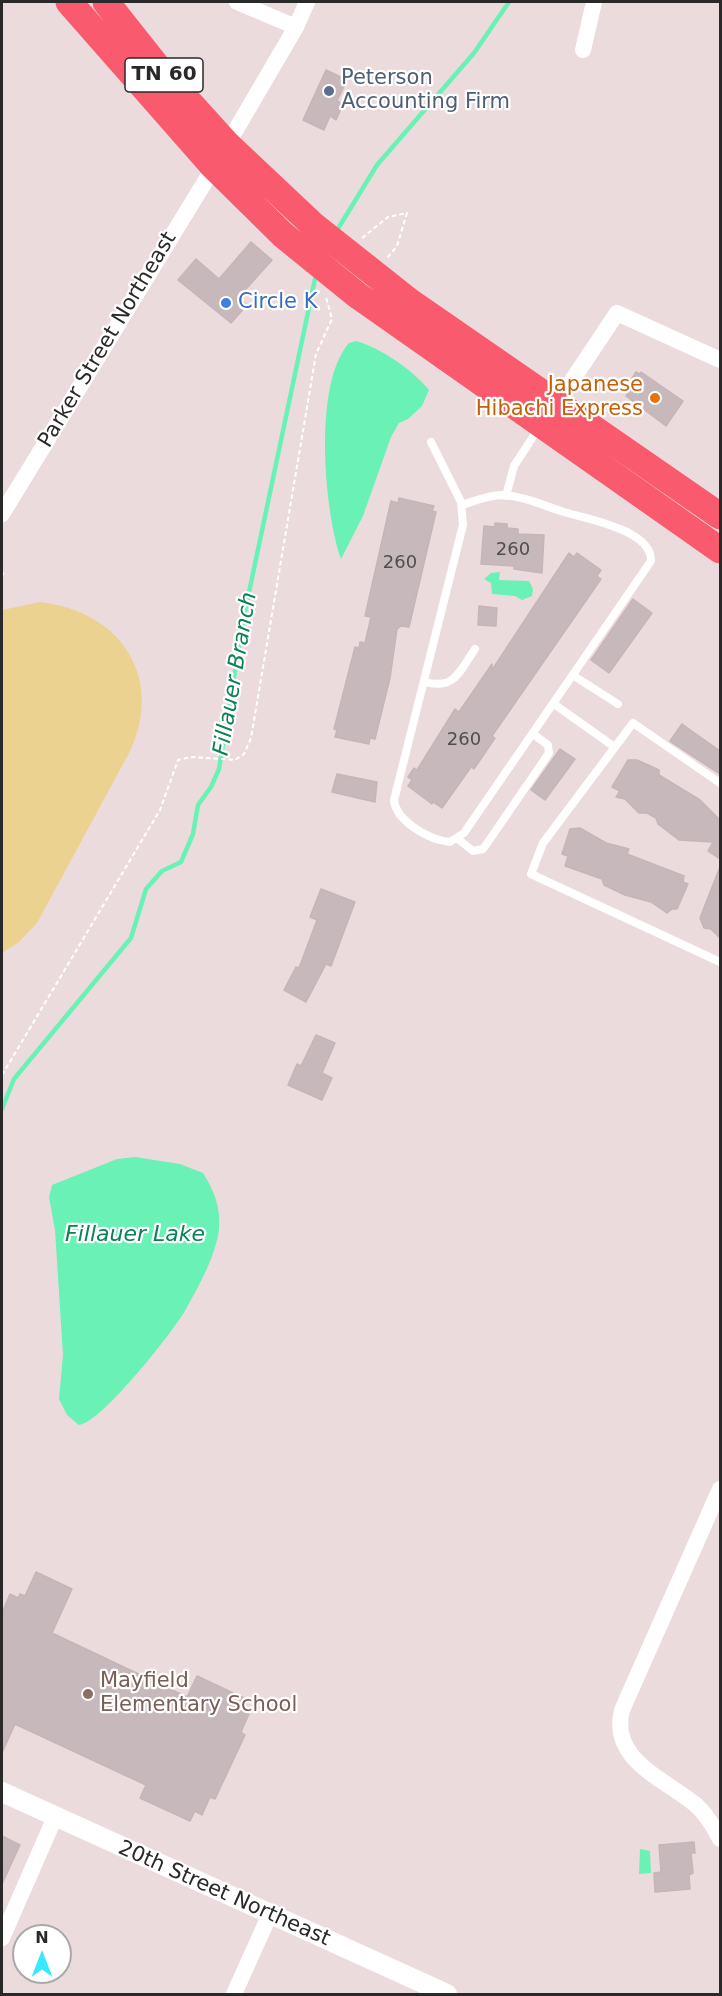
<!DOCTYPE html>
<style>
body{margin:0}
#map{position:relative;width:722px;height:1996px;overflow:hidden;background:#ecdbdd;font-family:"DejaVu Sans",sans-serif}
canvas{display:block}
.frame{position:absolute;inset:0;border:3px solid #292929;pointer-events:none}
.north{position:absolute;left:12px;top:1924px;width:60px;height:60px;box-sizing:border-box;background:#fff;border:2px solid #a9a9a9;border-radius:50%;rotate:0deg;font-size:16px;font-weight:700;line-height:24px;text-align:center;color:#292929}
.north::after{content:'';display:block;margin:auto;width:21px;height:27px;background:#36e9fe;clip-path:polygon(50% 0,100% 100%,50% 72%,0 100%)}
</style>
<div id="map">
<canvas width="722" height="1996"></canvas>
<div class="frame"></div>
<div class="north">N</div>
</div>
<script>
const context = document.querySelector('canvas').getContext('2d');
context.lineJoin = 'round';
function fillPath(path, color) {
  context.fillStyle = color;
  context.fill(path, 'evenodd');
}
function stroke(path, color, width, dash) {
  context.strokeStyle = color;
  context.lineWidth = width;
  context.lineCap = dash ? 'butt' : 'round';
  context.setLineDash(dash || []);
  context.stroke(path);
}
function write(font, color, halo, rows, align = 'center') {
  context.font = font + ' "DejaVu Sans",sans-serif';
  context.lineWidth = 4.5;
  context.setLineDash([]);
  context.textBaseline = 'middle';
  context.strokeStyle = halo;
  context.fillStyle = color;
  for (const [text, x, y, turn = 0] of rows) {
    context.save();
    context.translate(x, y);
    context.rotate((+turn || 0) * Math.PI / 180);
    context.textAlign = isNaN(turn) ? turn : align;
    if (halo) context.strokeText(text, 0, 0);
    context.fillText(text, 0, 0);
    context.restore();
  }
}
fillPath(new Path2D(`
 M40,602C122,611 166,680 128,755L37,923L19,942L2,953V610Z`), '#ecd291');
fillPath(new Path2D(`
 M356,341C381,348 413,370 429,390L422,406L408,419L399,423L391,437L363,516L341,559C324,509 313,384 349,343Z
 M500,572L499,580L529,581L533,589L532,596L522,600L515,596L492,594L491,583L484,579L491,573Z
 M135,1157L180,1164L203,1173C214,1190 221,1208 219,1229C216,1255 199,1286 186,1309C174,1331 101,1423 79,1425L67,1415L59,1399L63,1355L55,1230L49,1197L52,1185L117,1159Z
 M640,1849L650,1851L651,1873L639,1874Z`), '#6af1b5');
stroke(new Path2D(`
 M339,227L377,165L474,53L509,2
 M2,1109L14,1079L131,938L146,889L162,871L181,862L193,834L198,805L211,787L219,769L244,616L315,279`), '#6af1b5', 4.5);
const building = new Path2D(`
 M326,70L347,80L337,101L343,104L336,120L330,116L324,130L303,120Z
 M251,242L272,260L238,298L247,305L231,323L178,280L196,259L219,279Z
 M636,372L640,374L641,372L683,401L666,426L626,396L633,386L629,383Z
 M399,498L434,506L432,511L436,512L409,627L401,626L397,629L390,678L375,739L370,738L369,744L335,737L337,730L334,729L355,647L359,648L360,642L365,643L371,617L365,616L391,501L398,503Z
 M495,523L507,524V528L518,529V534L544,535L542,573L514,569V566L481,564L484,526L495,527Z
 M569,553L574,557L577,553L601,570L597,576L601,579L492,736L495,738L474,769L471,767L442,808L433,802L432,804L408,786L412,780L408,777L414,768L417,770L455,709L459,712L492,664V670Z
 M633,599L652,613L609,673L591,660Z
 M479,606L497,608L496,626L478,625Z
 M682,724L720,751V774L670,741Z
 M560,749L575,759L545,800L531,790Z
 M628,760H637L659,770V775L700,800L720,820V859L708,851L713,842L679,840L658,824L656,818L647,813H639L625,799L616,797L620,791L612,787Z
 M337,774L377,782L375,802L332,792Z
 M580,828L606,843L629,849L627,854L684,876L683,882L688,884L677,909H672L667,913L651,902L625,895L604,885L602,879L565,866L568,856L562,854L570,829Z
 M720,867V938L711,929L704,928L700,918Z
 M321,889L355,902L331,966L326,964L306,1002L284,990L296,967L299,968L317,920L310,917Z
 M316,1035L335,1043L322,1073L332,1078L322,1100L288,1085L297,1064L301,1066Z
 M36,1572L72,1589L52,1633L187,1697L197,1676L248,1700L243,1711L249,1714L241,1732L245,1735L215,1799L210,1797L202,1815L195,1811L190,1821L140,1798L146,1785L15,1724L2,1753V1613L10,1594L18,1598L20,1594L25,1596Z
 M2,1836L20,1845L2,1884Z
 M694,1842L695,1853H691L693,1873L689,1875L690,1889L655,1892L654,1873L661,1872L659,1845Z`);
fillPath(building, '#c7b9bb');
stroke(building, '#c7b4b6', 1.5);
stroke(new Path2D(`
 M362,238L388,217L407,213L397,246L387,258
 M2,571L4,576L2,578
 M2,1075L160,810L178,760L191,757L235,760L244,754L251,738L316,354L332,319L326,297`), '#fff', 2, [4.5, 3]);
stroke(new Path2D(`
 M431,442L461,502L463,525L394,800C396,821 429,840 450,842L464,833L651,561C652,530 587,519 564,512C545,506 523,496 502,495C488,495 475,501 462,505
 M506,496L514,466L540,426
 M574,676L618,704
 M424,682C455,690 459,672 475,649
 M554,704L613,746
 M720,783L633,723L543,843L531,874L720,962
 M458,839L473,851L483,849L488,842L549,753L548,745L533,734`), '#fff', 8);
stroke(new Path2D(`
 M237,2L296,27
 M583,50L594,2
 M557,403L617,313L720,360
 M2,514L214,167L296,27L307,2
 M720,1489L622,1710C609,1760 665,1779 696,1805C706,1814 714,1827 720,1839
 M2,1938L55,1817
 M234,1994L270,1914`), '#fff', 16);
stroke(new Path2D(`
 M2,1792L447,1994`), '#fff', 20);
stroke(new Path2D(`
 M69,2L214,167L283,235L357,295L720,550
 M106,2L159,69L227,144L313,225L409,301L720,516`), '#fa5a6d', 27);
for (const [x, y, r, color] of [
 [329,91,6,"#5c6f8a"],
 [226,303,6,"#3f7fe0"],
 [655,398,6,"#e8710a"],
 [88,1694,6,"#8d6e63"]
]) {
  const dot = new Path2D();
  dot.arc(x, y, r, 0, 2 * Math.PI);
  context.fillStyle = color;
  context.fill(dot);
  stroke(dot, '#fff', 2);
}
write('18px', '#504d4e', null, [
 ["260",513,550],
 ["260",400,563],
 ["260",464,740]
]);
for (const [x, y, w] of [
 [164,75,78]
]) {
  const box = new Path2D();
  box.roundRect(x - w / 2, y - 17, w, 34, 4.5);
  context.fillStyle = '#fff';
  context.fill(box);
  stroke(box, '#292929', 1.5);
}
write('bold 20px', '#292929', null, [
 ["TN 60",164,75]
]);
write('21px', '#4e5e75', '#fff', [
 ["Peterson",341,79],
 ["Accounting Firm",341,103]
], 'left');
write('21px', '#366cbe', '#fff', [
 ["Circle K",238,303]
], 'left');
write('21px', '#292929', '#fff', [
 ["Parker Street Northeast",108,340,-59],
 ["20th Street Northeast",224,1894,24]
]);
write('21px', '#c56008', '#fff', [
 ["Japanese",643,386],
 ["Hibachi Express",643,410]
], 'right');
write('21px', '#785e54', '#fff', [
 ["Mayfield",100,1682],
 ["Elementary School",100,1706]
], 'left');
write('italic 22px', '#0b8156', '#fff', [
 ["Fillauer Branch",236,674,-80],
 ["Fillauer Lake",135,1235]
]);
</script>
